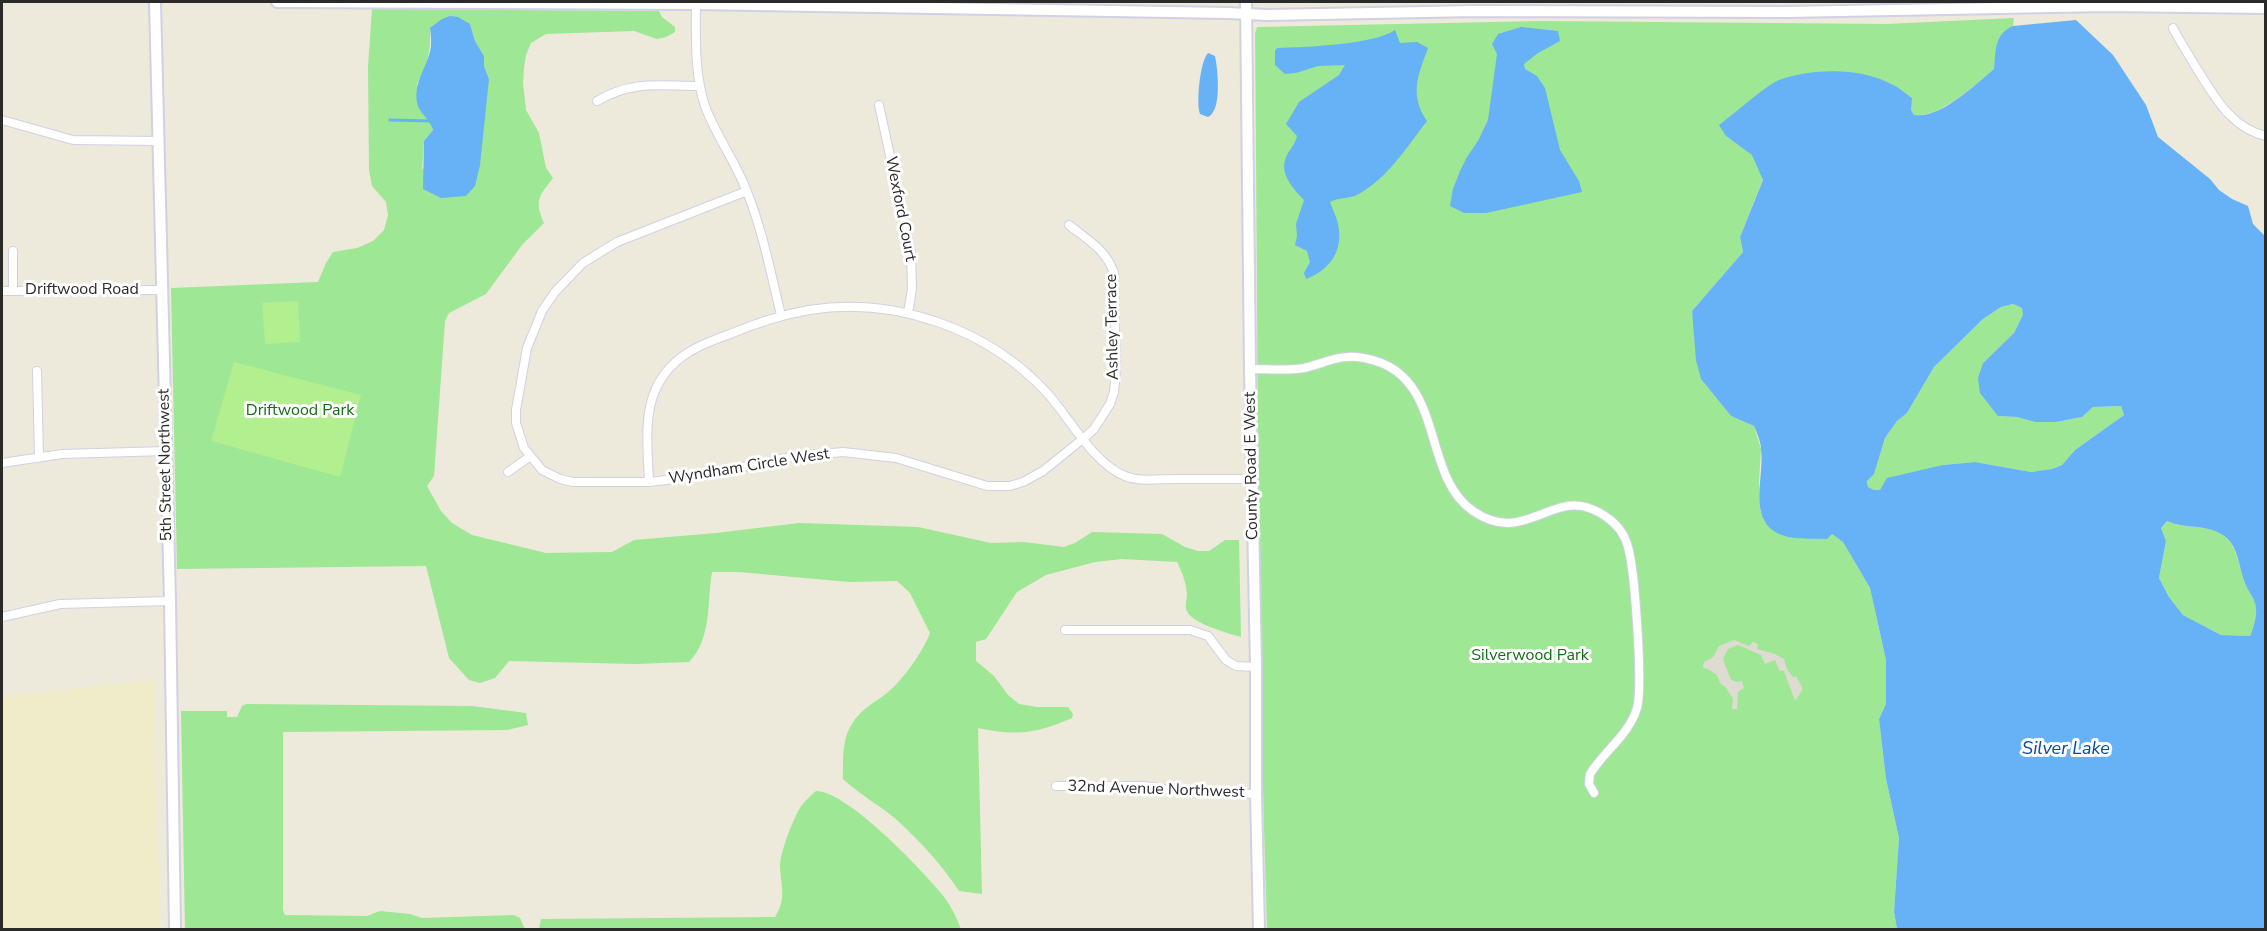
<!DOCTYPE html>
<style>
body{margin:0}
#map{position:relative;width:2267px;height:931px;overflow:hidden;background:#ede9db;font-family:"Nunito Sans",sans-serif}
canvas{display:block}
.frame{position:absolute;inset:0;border:3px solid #2a2a2a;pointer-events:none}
</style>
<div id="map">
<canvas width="2267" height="931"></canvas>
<div class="frame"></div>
</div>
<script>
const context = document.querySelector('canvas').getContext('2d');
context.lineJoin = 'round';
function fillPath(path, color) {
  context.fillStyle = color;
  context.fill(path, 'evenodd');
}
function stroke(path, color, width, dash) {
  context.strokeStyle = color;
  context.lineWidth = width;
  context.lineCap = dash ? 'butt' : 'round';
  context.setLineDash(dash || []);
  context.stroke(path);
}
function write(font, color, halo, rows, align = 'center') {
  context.font = font + ' "Nunito Sans",sans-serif';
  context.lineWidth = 6;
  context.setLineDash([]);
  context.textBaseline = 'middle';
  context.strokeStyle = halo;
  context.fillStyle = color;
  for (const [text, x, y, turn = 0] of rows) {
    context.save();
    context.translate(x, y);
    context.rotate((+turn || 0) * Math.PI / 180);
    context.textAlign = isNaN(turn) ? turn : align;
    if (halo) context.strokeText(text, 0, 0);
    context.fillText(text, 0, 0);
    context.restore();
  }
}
fillPath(new Path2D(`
 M155,679L160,929H2V697Z`), '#f0ecc9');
fillPath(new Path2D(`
 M372,9L659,11L662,17L675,27V32L666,37L657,39L634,31L546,34L531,43L526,55L524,68L523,83L526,110L539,133L546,168L553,178C539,196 534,201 544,223L522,245L486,294L449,313L445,321L434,476L427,486L441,511L452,523L472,535L546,553L612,552L634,540L716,533L799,523L918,527L991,543L1024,542L1064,547L1075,543L1092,532L1162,534L1185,547L1198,551H1209L1225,540H1239L1241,637C1228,633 1189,623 1186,609C1185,604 1187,599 1187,594C1186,582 1182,572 1177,562L1122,559L1095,562L1046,575L1017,592L986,639L976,642V661L994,676L1008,695L1019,704L1037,707H1068L1073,714L1072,718C1035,734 1017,736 978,728L982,894L959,891C942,865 921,842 898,821C881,806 860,795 843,779C843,761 842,739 852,724C859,711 875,702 887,693C902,681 923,652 930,633L910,593L897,581L849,582L739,572H712C707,601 712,639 689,662L635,664L509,661L495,678L480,683L469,680L449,658L426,566L177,569L171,288L318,282L326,263L333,252L357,248L373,241L384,230L388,215L386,202L372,186L369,170L368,67ZM470,24L475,41L484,56V66L489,79L422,170L424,141L433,130L417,84C428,66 431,49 430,28Z
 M2014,18L2013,26C1996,34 1996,52 1994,69C1975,85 1940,118 1914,115L1911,110L1726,136L1753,155L1763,179L1740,237L1743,252L1692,311L1701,379L1731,416L1754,426L1761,449L1759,482L1760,510L1765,523L1832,534L1843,542L1870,588L1886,660V704L1879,719L1886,779L1899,838L1894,912L1897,929H1267C1257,631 1258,332 1255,33L1257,27L1541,21L1886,24Z
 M2013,304L2022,308L2024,315L2014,333L1983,363L1998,416L2017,417L2035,422H2056L2082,417L2093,407L2121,406L2124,415L2075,450L2062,465L2052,469L2031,472L1975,462L1943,465L1880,490H1874L1868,487L1867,481L1874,473L1885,438L1897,421L1907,413L1934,367L1983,319L2001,307Z
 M2167,521C2184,529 2205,524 2221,534C2238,544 2238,566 2245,583C2248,592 2256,598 2256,609C2257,615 2253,630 2250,636L2221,635L2183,615L2169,597L2159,578L2166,541L2161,528Z
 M246,704L472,706L526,713L528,725L507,730L283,732V910L285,915L367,916L380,911L410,914L422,918L514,915L520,918L525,929H185L181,711H227V717H237L242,706Z
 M816,791C847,791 920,868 941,893C950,904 956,916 961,929H539L541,919L775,917C787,898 781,887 780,867C780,852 794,816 802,805C806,800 811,795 816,791Z`), '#9ee794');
fillPath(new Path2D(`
 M298,301L300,342L265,344L262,303Z
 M234,362L361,395L340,477L211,441Z`), '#b1ef8f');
fillPath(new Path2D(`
 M1734,640L1749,646L1753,642L1758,644L1757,649L1775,654L1784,659L1787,669L1793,677L1796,676L1802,687V691L1795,701L1784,671L1779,670L1775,660L1765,664L1761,655L1738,645L1728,649L1723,659L1731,680L1737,682L1742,681L1744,688L1738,692L1737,709H1732L1733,699L1726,688L1720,683L1717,675L1708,669L1703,668V665L1704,662L1713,657L1719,646Z`), '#dddbd2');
fillPath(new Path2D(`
 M450,16L458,17L470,24L475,41L484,56V66L489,79L480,165L475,186L466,196L441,198L423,189L424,141L433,130C430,120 421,114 418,106C412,86 425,70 430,52C432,44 431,36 430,28L442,19Z
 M2076,20L2113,55L2146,105L2158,137L2210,179L2219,190L2232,199L2248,206L2253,224L2265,236V929H1897L1894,912L1899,838L1886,779L1879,719L1886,704V660L1870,588L1843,542L1832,534L1827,539C1814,538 1797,540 1785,536C1745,524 1765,479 1761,449C1761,442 1757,433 1754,426L1731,416L1701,379L1696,360L1692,311L1743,252L1740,237L1763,180L1752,155L1726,136L1719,125C1733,115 1766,85 1779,80C1813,68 1861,67 1893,85C1900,88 1906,94 1912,98L1911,110L1914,115C1940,119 1975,85 1994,69C1996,51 1994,34 2013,26ZM2013,304L2022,308L2023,315L2014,333L1983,363L1978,378L1980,393L1998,416L2017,417L2035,422H2056L2082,417L2093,407L2121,406L2124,415L2075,450L2062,465L2052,469L2031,472L1975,462L1943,465L1887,478L1880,490H1874L1868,487L1867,481L1874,474L1885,438L1897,421L1907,413L1934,367L1983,319L2001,307ZM2167,521C2184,529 2205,524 2221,534C2239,544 2238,566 2245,583C2248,592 2256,599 2256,609C2257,615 2253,630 2250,636L2221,635L2183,615L2169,597L2159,578L2166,541L2161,528Z
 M1521,27L1558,31L1560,41L1538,53L1524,64L1525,69L1537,76L1545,88L1560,150L1579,181L1582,192L1486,213H1464L1450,206L1453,189L1460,171L1467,157L1478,141L1488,120L1497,54L1492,44L1498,34Z
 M1395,30L1400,43L1417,42L1428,48C1418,75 1409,95 1427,121C1406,148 1388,178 1357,195C1349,199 1339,197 1330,202C1332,208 1335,214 1337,220C1345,248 1332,269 1306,279L1304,273L1310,262L1307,251L1295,245L1297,236L1296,224L1304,200C1292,187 1277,172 1288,153C1292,147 1295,144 1297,136L1286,124L1299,102L1339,75L1345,65L1318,66L1296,73L1285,74L1275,65V51L1277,48C1306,47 1373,45 1395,30Z
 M1208,53L1215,56C1218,70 1222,111 1208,117L1200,114C1196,103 1200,61 1208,53Z`), '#67b1f6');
stroke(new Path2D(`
 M390,120L430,121`), '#67b1f6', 3);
const street = new Path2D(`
 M696,2C696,36 694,73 705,106C716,136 736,162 747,192C763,231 771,275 781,315
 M2173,28C2180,42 2189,55 2197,69C2215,97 2231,128 2266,136
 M597,101C633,80 659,86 699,86
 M879,105L911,252L912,289L908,313
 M2,120L73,140L159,141
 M747,191L617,242L583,263L555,292L542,311L527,348L516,410V423L524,448L542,470L560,479L573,482H649L701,476L796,456L843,452L896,458L987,486H1010L1023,482L1043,471L1084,438L1094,429L1110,404L1114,392L1116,370L1114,273C1106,250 1088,240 1069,225
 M13,251V291
 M2,291L162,290
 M1250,369C1267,369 1287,371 1304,368C1322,364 1338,355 1357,357C1449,367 1418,474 1473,511C1521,544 1547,497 1586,507C1602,512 1620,524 1626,541C1635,561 1643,687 1637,708C1629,735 1604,751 1590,774L1589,784L1594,793
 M37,371L39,457
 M2,463L62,454L166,451
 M508,472L529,457
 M649,482C647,432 639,383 689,352C701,344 717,339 730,334C756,323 781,315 809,310C895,296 989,329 1048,394C1070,419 1094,464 1125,476C1140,482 1158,479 1174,479C1200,479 1226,479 1251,479
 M2,617L60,604L170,601
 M1065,630H1190L1208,636L1226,660L1236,666L1256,667
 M1056,786H1144L1183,792L1256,794`);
const secondary = new Path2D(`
 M155,2L170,601L175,930
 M277,2L696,4L1229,13L1267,15L1477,11L1787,12L2107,6L2266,8
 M1246,2L1250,369L1256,667V794L1259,930`);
stroke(street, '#d1d0e4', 10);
stroke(secondary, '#d1d0e4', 14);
stroke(street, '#fff', 8);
stroke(secondary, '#fff', 10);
write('16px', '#2a2a2a', '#fff', [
 ["Wexford Court",900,209,79],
 ["Driftwood Road",82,290],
 ["Ashley Terrace",1113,327,-91],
 ["5th Street Northwest",166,465,-91],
 ["County Road E West",1252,466,-91],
 ["Wyndham Circle West",749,467,-9],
 ["32nd Avenue Northwest",1156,790,2]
]);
write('16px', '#156c16', '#fff', [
 ["Driftwood Park",300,411],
 ["Silverwood Park",1530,656]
]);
write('italic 18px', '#054aa3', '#fff', [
 ["Silver Lake",2066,750]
]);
</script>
